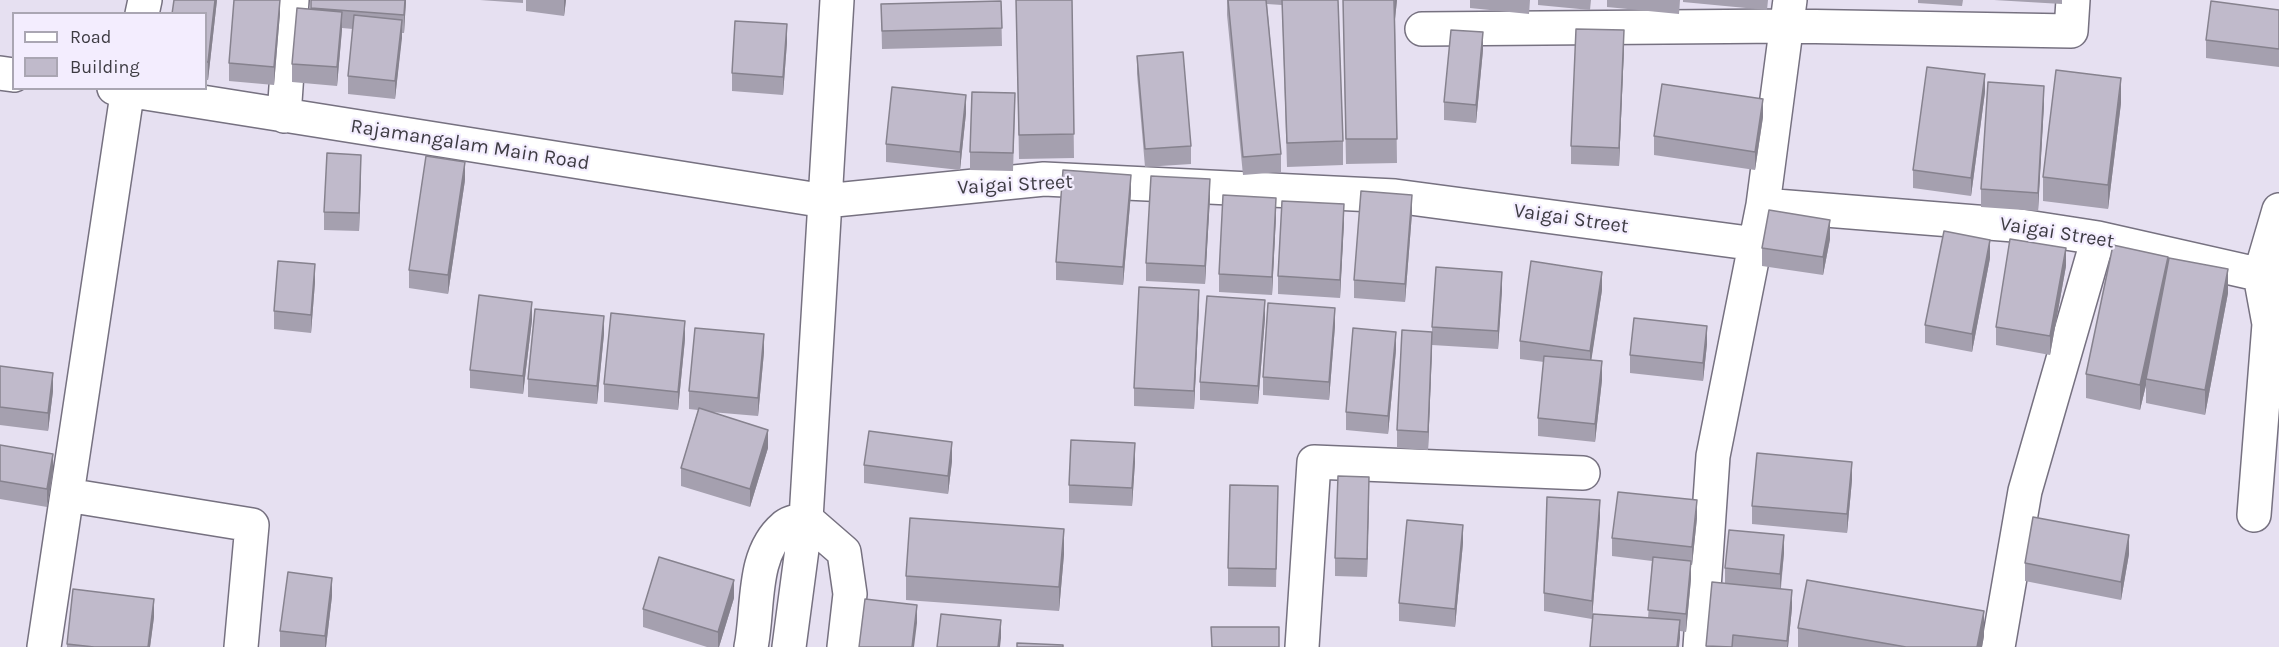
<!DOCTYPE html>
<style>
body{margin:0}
#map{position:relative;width:2279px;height:647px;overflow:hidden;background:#e6e0f1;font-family:Karla,sans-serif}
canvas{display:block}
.legend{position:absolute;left:12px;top:12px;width:195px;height:78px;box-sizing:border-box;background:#f3edfe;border:2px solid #aaa6b3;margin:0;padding:8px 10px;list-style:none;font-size:18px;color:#3d3b42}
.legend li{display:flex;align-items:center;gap:12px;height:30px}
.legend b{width:30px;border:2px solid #aaa6b3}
</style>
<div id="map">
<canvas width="2279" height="647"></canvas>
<ul class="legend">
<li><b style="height:8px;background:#fff"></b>Road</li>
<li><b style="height:16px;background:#c0bacb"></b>Building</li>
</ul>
</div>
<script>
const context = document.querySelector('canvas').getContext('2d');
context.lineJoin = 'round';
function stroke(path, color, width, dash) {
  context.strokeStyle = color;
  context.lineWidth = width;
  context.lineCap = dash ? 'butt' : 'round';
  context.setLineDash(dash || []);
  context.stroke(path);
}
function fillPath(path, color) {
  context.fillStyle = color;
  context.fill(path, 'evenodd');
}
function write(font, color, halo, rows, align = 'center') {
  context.font = font + ' Karla,sans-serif';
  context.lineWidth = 4.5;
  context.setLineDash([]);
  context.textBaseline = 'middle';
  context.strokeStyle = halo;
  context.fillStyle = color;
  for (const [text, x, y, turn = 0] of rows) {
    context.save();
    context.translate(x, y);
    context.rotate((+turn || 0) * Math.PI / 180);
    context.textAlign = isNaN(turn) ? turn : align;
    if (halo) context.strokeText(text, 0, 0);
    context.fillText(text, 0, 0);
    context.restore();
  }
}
const minor = new Path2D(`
 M142,14L145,0
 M1422,29L1787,26L2071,31L2073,0
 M0,73L14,75
 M114,88L825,201L1044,179L1395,196L1756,244
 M284,116L292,0
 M1763,205L1790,0
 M67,495L252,525L241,647
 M2254,515L2269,324L2260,275L2279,210
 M44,647L128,88
 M751,647C759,609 751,555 784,527C789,522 799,521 806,519L844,552L850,594L844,647
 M789,647L806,519L837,0
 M1302,647L1314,462L1583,473
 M1700,647L1713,456L1763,205L2014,225L2098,238L2279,279
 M1998,647L2025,491L2098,238`);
stroke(minor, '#767180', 36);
stroke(minor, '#fff', 33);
fillPath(new Path2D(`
 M217,0L208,80H206V14Z
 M311,0H406L404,33H402L395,99L348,94V76L353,29L342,28L337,86L292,82V64L311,9Z
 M480,0H523V3Z
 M526,0H566L564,16L526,11Z
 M1016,0H1072L1074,158L1019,159Z
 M1227,0H1338L1343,141V165L1287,167L1282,5L1267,4L1281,154V172L1243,175L1227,15Z
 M1343,0H1397L1395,19L1397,163L1346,164Z
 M1470,0H1530L1529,14L1470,8Z
 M1538,0H1591L1590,10L1538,5Z
 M1607,0H1680L1679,14L1607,7Z
 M1683,0H1768L1767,10L1683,2Z
 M1918,0H1963L1962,6L1918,3Z
 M1994,0H2062V4Z
 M1001,1L1002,46L882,49L881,4Z
 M2279,10V67L2206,58V40Z
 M280,13L274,85L229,81V63Z
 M787,42L783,95L732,91V73Z
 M1624,48L1619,166L1571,164V146Z
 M1483,50L1476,123L1444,120V102Z
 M1137,56L1191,146V164L1145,167L1137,74Z
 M1985,92L1971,196L1913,188V170Z
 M2121,103L2108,209L2043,201V177Z
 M2044,104L2038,211L1981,207V189Z
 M1015,111L1013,171L970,170V152Z
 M966,113L960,170L886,162V144Z
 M1763,117L1755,170L1654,155V136Z
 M361,173L359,231L324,230V212Z
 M465,180L448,294L409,288V270Z
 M1131,193L1123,285L1056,280V262Z
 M1210,197L1205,284L1146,281V263Z
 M1412,213L1405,302L1354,298V280Z
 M1276,216L1272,295L1219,292V274Z
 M1344,222L1340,298L1278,294V276Z
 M1830,239L1823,275L1762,266V248Z
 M1990,258L1972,352L1925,343V325Z
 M2168,264L2228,293L2205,415L2146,403V385L2140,410L2086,398V374Z
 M2066,266L2050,355L1996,345V327Z
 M315,282L311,333L274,329V311Z
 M1502,290L1498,349L1432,345L1428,450L1397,448V430L1432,332V327Z
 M1602,290L1591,360L1602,380L1595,442L1538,436V418L1544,362L1520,359V341Z
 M1199,308L1194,409L1134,406V388Z
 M1265,318L1258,404L1200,400V382Z
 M532,320L523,394L470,388V370Z
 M1335,326L1329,400L1263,395V377Z
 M604,334L597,404L528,397V379Z
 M685,339L678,410L604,402V384Z
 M1707,344L1703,381L1630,373V355Z
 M1396,350L1388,434L1346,430V412Z
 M764,352L758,416L711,412L768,448L750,507L681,486V468L698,410L689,409V391Z
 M0,366L53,391L48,431L0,425Z
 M0,445L53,472L47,507L0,499Z
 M952,461L948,494L864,483V465Z
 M1135,462L1132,506L1069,503V485Z
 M1852,480L1847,533L1752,524V506Z
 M1278,486L1276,587L1228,586V568Z
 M1369,495L1367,577L1335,576V558Z
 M1600,518L1592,619L1544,611V593Z
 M1697,518L1692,565H1691V579L1686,632L1680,631V638L1648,618L1652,561L1612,556V538Z
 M1463,543L1455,627L1399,621V603Z
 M1784,553L1781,588L1792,608L1788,647H1706L1712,582L1725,583V568Z
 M1064,554L1059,611L906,600V576Z
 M2129,554L2121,600L2025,581V563Z
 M332,596L326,647H280V631Z
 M734,598L719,647H707L643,627V609Z
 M154,617L150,647H67V644Z
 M1798,628L1984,636L1982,647H1798Z`), '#a5a0af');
fillPath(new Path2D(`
 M215,0H217L208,80V62Z
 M280,0V13L274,85V67Z
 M405,0H406L404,33V15Z
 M564,0H566L564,16Z
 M1395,0H1397L1395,19Z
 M342,12V30L337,86V67Z
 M402,20V38L395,99V81Z
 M787,24V42L783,95V77Z
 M1624,30V48L1619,166V148Z
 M1483,32V50L1476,123V105Z
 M1985,74V92L1971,196V178Z
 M2121,78V103L2108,209V185Z
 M2044,86V104L2038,211V193Z
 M966,95V113L960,170V152Z
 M1763,99V117L1755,170V152Z
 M361,155V173L359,231V213Z
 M465,162V180L448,294V275Z
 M1131,175V193L1123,285V267Z
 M1210,179V197L1205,284V266Z
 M1412,195V213L1405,302V284Z
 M1276,198V216L1272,295V277Z
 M1344,204V222L1340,298V280Z
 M1830,220V239L1823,275V257Z
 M1990,240V258L1972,352V334Z
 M2066,248V266L2050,355V336Z
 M2168,257V282L2146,379V385L2140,410V385Z
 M315,264V282L311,333V315Z
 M2228,269V293L2205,415V390Z
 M1502,272V290L1498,349V331Z
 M1602,272V290L1590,369V351Z
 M1199,290V308L1194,409V391Z
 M1265,300V318L1258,404V386Z
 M532,302V320L523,394V376Z
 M1335,308V326L1329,400V382Z
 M604,316V334L597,404V386Z
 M685,321V339L678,410V392Z
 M1707,326V344L1703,381V363Z
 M1396,332V350L1388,434V416Z
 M1432,332V350L1428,450V432Z
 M764,334V352L758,416V398Z
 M1602,361V380L1595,442V424Z
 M53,373V391L48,431V413Z
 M768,430V448L750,507V489Z
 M952,442V461L948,494V476Z
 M1135,443V462L1132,506V488Z
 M53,454V472L47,507V489Z
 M1852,462V480L1847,533V514Z
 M1369,477V495L1367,577V559Z
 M1600,500V518L1592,619V601Z
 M1697,500V518L1692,565V547Z
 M1463,525V543L1455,627V609Z
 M1064,529V554L1059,611V587Z
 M1784,535V553L1780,592V574Z
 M2129,535V554L2121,600V582Z
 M1691,561V579L1686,632V614Z
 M332,578V596L326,647H325V636Z
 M734,580V598L719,647H718V632Z
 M1792,590V608L1788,647H1787Z
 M154,599V617L150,647H148Z
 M917,605V623L914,647H912Z
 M1984,611V636L1982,647H1977Z
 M1001,620V638L1000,647H998Z
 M1680,620V638L1679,647H1677Z`), '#86828e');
const building = new Path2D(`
 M174,0H215L208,62H206V14H172Z
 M234,0H280L274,67L229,63Z
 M311,0H405L404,15L311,8Z
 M1016,0H1072L1074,134L1019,135Z
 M1228,0H1266L1281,154L1243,157Z
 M1282,0H1338L1343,141L1287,143Z
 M1343,0H1394L1397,139H1346Z
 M1001,1L1002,28L882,31L881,4Z
 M2211,1L2279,10V49L2206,40Z
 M297,8L342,12L337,67L292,64Z
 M354,15L402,20L395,81L348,76Z
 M735,21L787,24L783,77L732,73Z
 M1576,29L1624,30L1619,148L1571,146Z
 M1451,30L1483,32L1476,105L1444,102Z
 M1183,52L1191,146L1145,149L1137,56Z
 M1927,67L1985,74L1971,178L1913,170Z
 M2056,70L2121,78L2108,185L2043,177Z
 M1988,82L2044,86L2038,193L1981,189Z
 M1662,84L1763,99L1755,152L1654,136Z
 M892,87L966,95L960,152L886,144Z
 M972,92L1015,93L1013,153L970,152Z
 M327,153L361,155L359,213L324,212Z
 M426,156L465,162L448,275L409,270Z
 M1063,170L1131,175L1123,267L1056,262Z
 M1151,176L1210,179L1205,266L1146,263Z
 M1361,191L1412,195L1405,284L1354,280Z
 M1223,195L1276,198L1272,277L1219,274Z
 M1282,201L1344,204L1340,280L1278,276Z
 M1769,210L1830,220L1823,257L1762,248Z
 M1944,231L1990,240L1972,334L1925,325Z
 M2010,239L2066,248L2050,336L1996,327Z
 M2113,245L2168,257L2140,385L2086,374Z
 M2169,258L2228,269L2205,390L2146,379Z
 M278,261L315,264L311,315L274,311Z
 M1531,261L1602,272L1590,351L1520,341Z
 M1436,267L1502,272L1498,331L1432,327Z
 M1139,287L1199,290L1194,391L1134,388Z
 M479,295L532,302L523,376L470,370Z
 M1207,296L1265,300L1258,386L1200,382Z
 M1268,303L1335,308L1329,382L1263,377Z
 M535,309L604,316L597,386L528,379Z
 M611,313L685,321L678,392L604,384Z
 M1634,318L1707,326L1703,363L1630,355Z
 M695,328L764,334L758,398L689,391Z
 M1353,328L1396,332L1388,416L1346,412Z
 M1402,330L1432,332L1428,432L1397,430Z
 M1544,356L1602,361L1595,424L1538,418Z
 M0,366L53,373L48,413L0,407Z
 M699,408L768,430L750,489L681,468Z
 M869,431L952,442L948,476L864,465Z
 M1071,440L1135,443L1132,488L1069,485Z
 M0,445L53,454L47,489L0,481Z
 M1757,453L1852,462L1847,514L1752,506Z
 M1338,476L1369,477L1367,559L1335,558Z
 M1230,485L1278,486L1276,569L1228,568Z
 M1618,492L1697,500L1692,547L1612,538Z
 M1547,497L1600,500L1592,601L1544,593Z
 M2033,517L2129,535L2121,582L2025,563Z
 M910,518L1064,529L1059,587L906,576Z
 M1407,520L1463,525L1455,609L1399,603Z
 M1729,530L1784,535L1780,574L1725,568Z
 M659,557L734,580L718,632L643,609Z
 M1653,557L1691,561L1686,614L1648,610Z
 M288,572L332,578L325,636L280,631Z
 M1807,580L1984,611L1977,647H1906L1798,628Z
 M1712,582L1792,590L1787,641L1733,635L1732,647L1706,646Z
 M73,589L154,599L148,647H94L67,644Z
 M865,599L917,605L912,647H859Z
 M941,614L1001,620L998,647H937Z
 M1593,614L1680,620L1677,647H1590Z
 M1211,627H1279V647H1212Z
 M1017,643L1063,645V647H1017Z`);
fillPath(building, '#c0bacb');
stroke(building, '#86828e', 1.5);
write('20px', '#3d3b42', '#f3edfe', [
 ["Rajamangalam Main Road",470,145,9],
 ["Vaigai Street",1015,185,-3],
 ["Vaigai Street",1571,219,8],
 ["Vaigai Street",2057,233,9]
]);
</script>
